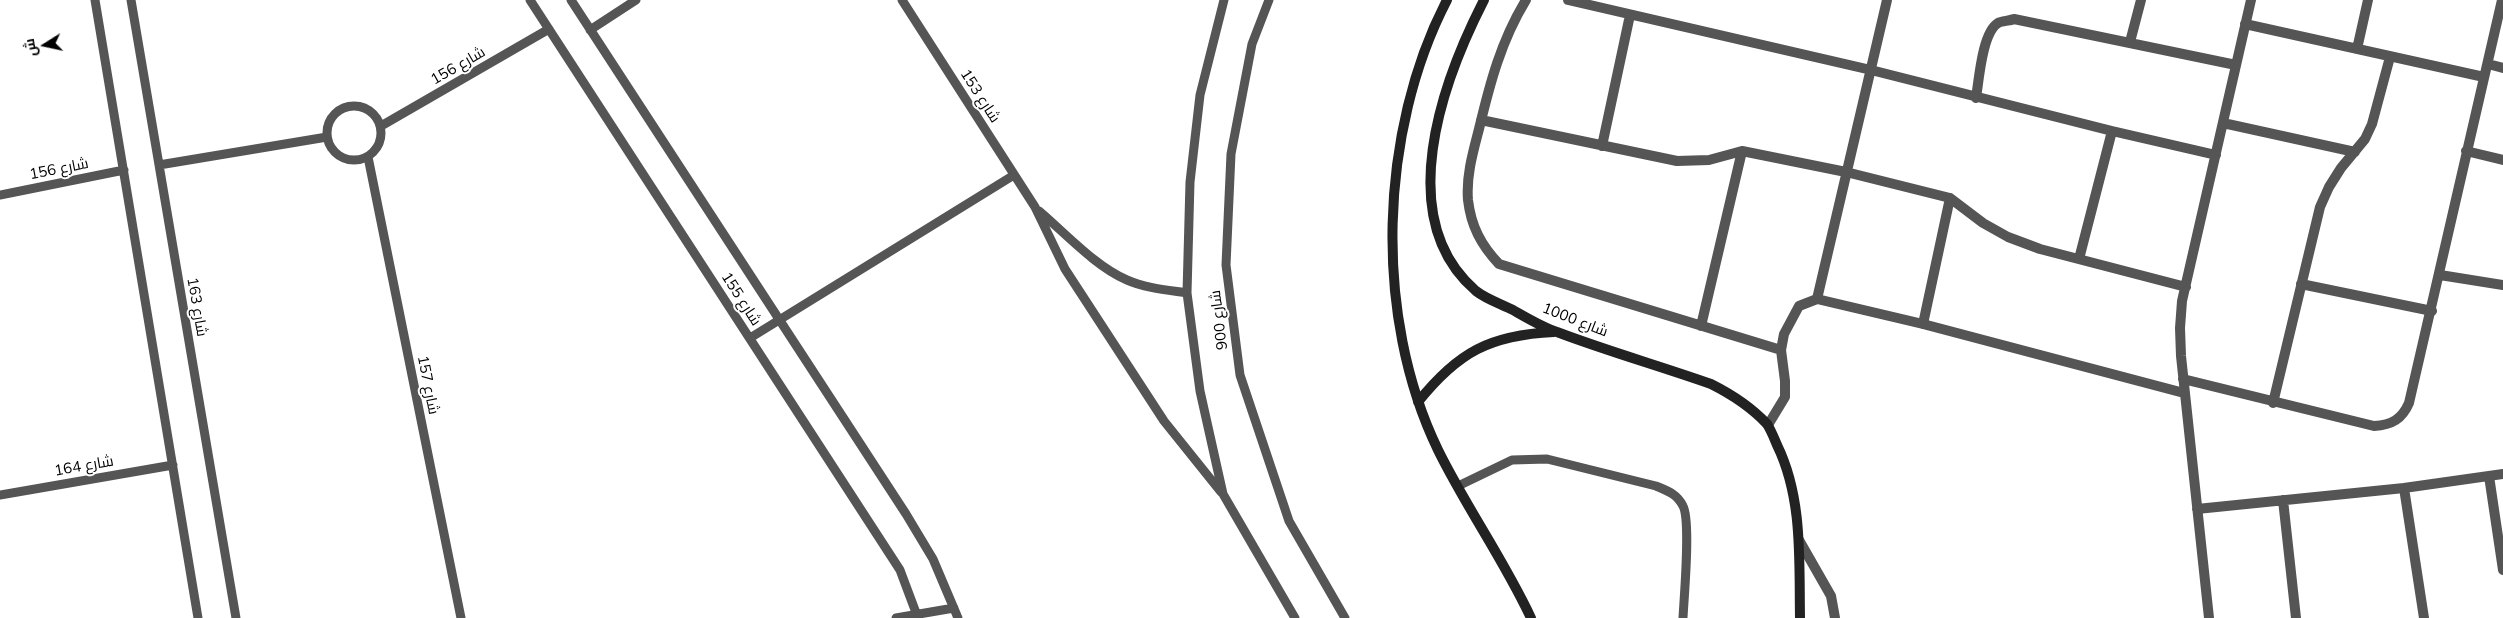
<!DOCTYPE html>
<meta charset="utf-8">
<style>
body{margin:0}
#map{position:relative;width:2503px;height:618px;overflow:hidden;background:#fff;font-family:Mulish,Cairo,sans-serif}
canvas{display:block}
.north{position:absolute;left:20px;top:20px;width:50px;height:50px;-webkit-text-stroke:4px #fff;paint-order:stroke;rotate:260deg;font-size:14px;font-weight:700;line-height:20px;text-align:center;color:#000}
.north::after{content:'';display:block;margin:auto;width:18px;height:22px;background:#000;clip-path:polygon(50% 0,100% 100%,50% 72%,0 100%)}
</style>
<div id="map">
<canvas width="2503" height="618"></canvas>
<div class="north">ش</div>
</div>
<script>
const context = document.querySelector('canvas').getContext('2d');
context.lineJoin = 'round';
function stroke(path, color, width, dash) {
  context.strokeStyle = color;
  context.lineWidth = width;
  context.lineCap = dash ? 'butt' : 'round';
  context.setLineDash(dash || []);
  context.stroke(path);
}
function write(font, color, halo, rows, align = 'center') {
  context.font = font + ' Mulish,Cairo,sans-serif';
  context.lineWidth = 4;
  context.setLineDash([]);
  context.textBaseline = 'middle';
  context.strokeStyle = halo;
  context.fillStyle = color;
  for (const [text, x, y, turn = 0] of rows) {
    context.save();
    context.translate(x, y);
    context.rotate((+turn || 0) * Math.PI / 180);
    context.textAlign = isNaN(turn) ? turn : align;
    if (halo) context.strokeText(text, 0, 0);
    context.fillText(text, 0, 0);
    context.restore();
  }
}
stroke(new Path2D(`
 M95,0L198,618
 M131,0L236,618
 M530,0L900,570L918,618
 M571,0L906,514L933,559L958,618
 M902,0L1035,207L1065,269L1164,421L1221,492
 M1224,0L1200,95L1190,182L1187,293L1200,391L1223,494L1295,618
 M1269,0L1252,44L1231,154L1226,265L1240,375L1289,521L1345,618
 M590,30L636,0
 M327 133a27 27 0 1 1 54 0a27 27 0 1 1-54 0Z
 M381,126L549,29
 M368,157L461,618
 M159,165L327,137
 M0,195L124,170
 M1039,211C1065,233 1096,267 1127,280C1145,288 1167,290 1187,293
 M750,338L1014,175
 M1458,486L1512,460L1547,459L1656,486C1668,491 1677,494 1683,506C1691,521 1684,597 1683,618
 M0,495L173,465
 M896,618L954,608`), '#555', 9);
stroke(new Path2D(`
 M1526,0C1501,41 1490,83 1479,129C1473,152 1466,176 1468,200C1471,226 1481,245 1499,264L1781,350
 M1568,0L1871,70L2112,131L2216,155
 M2245,24L2484,77
 M2130,42L2141,0
 M2357,49L2368,0
 M2488,64L2503,68
 M1976,98C1979,80 1982,33 1998,23C2002,21 2009,21 2014,19L2236,65
 M1481,120L1677,161L1709,160L1742,151L1846,172L1950,198L1983,223L2008,237L2040,249L2186,287
 M2223,123L2355,152
 M1602,146L1630,15
 M2466,151L2503,160
 M2079,259L2112,131
 M2440,275L2503,285
 M2301,284L2432,311
 M1817,299L1887,0
 M1923,324L1950,198
 M1701,326L1742,151
 M2183,379L2374,426C2392,425 2402,419 2409,403L2502,0
 M2273,403L2320,207L2329,187L2341,168L2365,139L2372,124L2390,57
 M1768,425L1785,397V381L1781,350L1784,334L1799,306L1817,299L1923,324L2184,393
 M2489,476L2503,570
 M2404,488L2424,618
 M2283,500L2296,618
 M2197,509L2404,488L2503,474
 M1799,540L1831,596L1835,618
 M2209,618L2181,356L2180,328L2182,301L2251,0`), '#555', 10);
stroke(new Path2D(`
 M1447,0C1379,131 1373,316 1438,450C1466,507 1504,560 1531,618
 M1484,0C1442,82 1392,219 1476,291C1486,299 1501,304 1513,310C1527,318 1542,327 1557,332C1607,351 1660,366 1711,384C1731,394 1752,408 1767,424C1771,430 1774,438 1777,445C1803,498 1799,560 1800,618
 M1418,402C1458,352 1490,335 1554,332`), '#222', 10);
write('15px', '#000', '#fff', [
 ["شارع 156",458,66,-30],
 ["شارع 153",980,96,57],
 ["شارع 156",59,169,-11],
 ["شارع 155",741,299,57],
 ["شارع 163",197,307,80],
 ["شارع 900",1219,320,-97],
 ["شارع 1000",1575,320,21],
 ["شارع 157",428,385,79],
 ["شارع 164",84,466,-10]
]);
</script>
